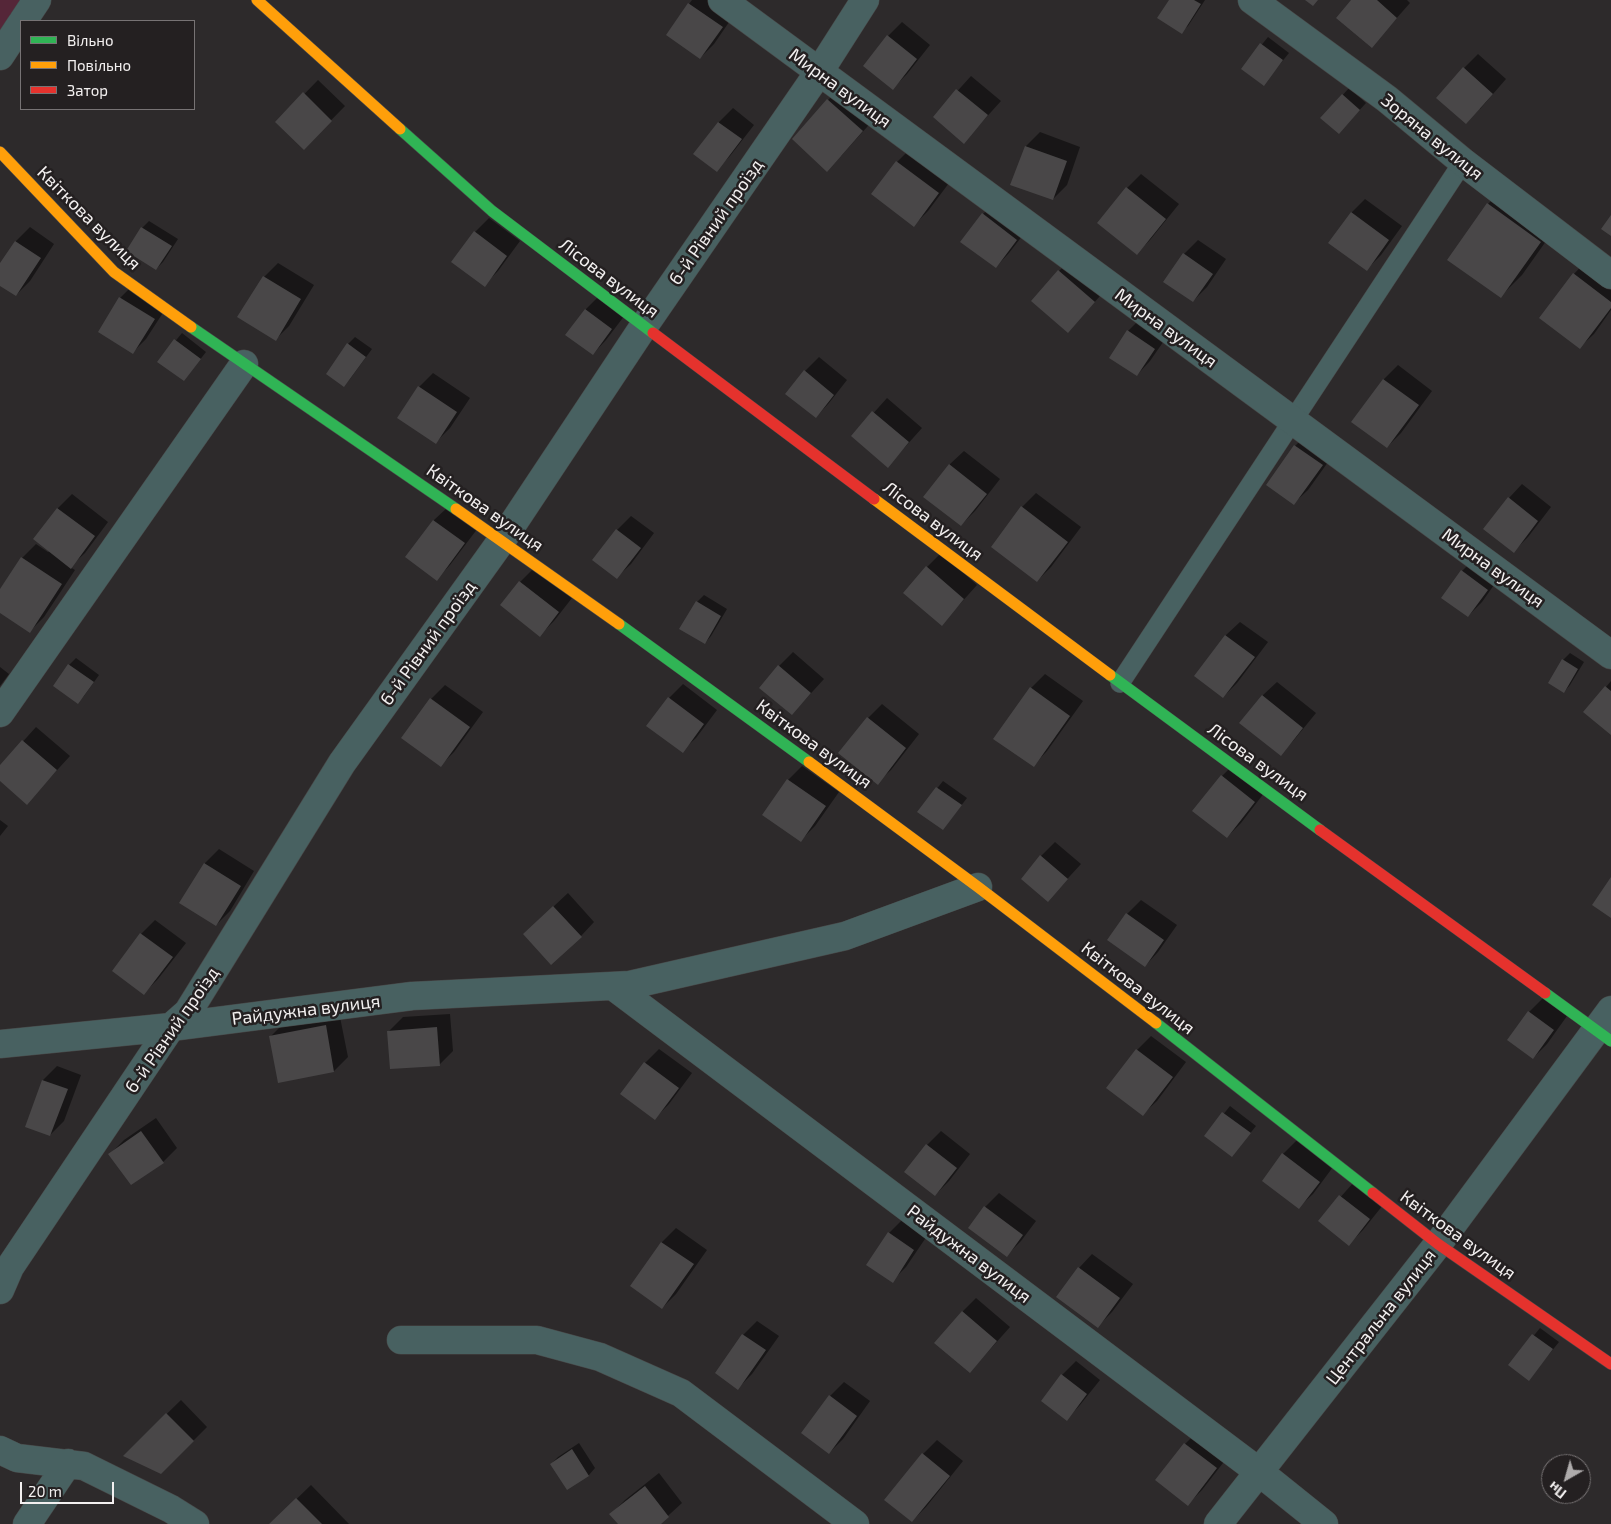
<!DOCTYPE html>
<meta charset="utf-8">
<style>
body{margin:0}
#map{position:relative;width:1611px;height:1524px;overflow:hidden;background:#2d2a2b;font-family:"Exo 2",sans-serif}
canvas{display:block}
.legend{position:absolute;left:20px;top:20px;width:175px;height:90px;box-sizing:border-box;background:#242021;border:1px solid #777374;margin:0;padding:6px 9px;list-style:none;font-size:15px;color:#f3f0f0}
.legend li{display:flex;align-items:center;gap:10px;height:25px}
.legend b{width:25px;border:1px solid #777374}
.north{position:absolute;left:1541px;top:1454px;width:50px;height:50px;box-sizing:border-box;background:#242021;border:1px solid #777374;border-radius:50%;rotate:218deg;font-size:14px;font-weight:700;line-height:20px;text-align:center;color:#f3f0f0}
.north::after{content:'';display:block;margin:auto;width:18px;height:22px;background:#aeabab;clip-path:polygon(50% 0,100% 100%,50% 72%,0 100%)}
.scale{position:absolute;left:20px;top:1482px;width:94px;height:22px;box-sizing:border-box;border:2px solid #f3f0f0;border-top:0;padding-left:6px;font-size:15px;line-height:18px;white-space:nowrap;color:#f3f0f0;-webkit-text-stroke:4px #242021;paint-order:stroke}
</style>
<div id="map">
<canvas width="1611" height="1524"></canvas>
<ul class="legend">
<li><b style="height:6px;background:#30b455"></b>Вільно</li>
<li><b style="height:6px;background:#ff9f0a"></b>Повільно</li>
<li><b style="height:6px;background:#e5322d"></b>Затор</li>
</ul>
<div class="north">Пн</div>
<div class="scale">20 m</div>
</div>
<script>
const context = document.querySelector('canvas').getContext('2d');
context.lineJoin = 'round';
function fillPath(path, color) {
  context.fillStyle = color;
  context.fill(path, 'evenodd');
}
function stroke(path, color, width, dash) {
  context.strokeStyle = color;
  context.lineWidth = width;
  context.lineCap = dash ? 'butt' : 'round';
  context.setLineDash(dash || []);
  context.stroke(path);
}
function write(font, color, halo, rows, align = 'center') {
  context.font = font + ' "Exo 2",sans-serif';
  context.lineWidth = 5;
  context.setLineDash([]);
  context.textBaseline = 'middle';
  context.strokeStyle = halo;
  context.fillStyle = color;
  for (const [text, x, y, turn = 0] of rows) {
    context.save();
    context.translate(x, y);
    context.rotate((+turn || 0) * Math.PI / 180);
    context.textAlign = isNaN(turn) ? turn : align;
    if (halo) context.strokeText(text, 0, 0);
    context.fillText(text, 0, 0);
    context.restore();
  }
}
fillPath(new Path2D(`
 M0,0H37L0,56Z`), '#552638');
fillPath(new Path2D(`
 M692,0H718L736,12L714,44L700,58L689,4Z
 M1170,0H1205L1188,26L1181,32Z
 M1352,0H1407L1410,3L1372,46Z
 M902,22L930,45L907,74L893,88L888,36Z
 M1268,37L1289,53L1263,85L1242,69Z
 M1478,54L1506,79L1480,109L1464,68Z
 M971,76L1001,101L964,142L934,117Z
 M318,80L345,106L304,148L277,122Z
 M842,86L876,117L841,156L828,100Z
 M1349,88L1366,103L1345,126L1322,118Z
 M733,108L754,125L730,156L716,170L695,154L719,122Z
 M1040,132L1080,147L1067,185L1053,199L1012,184L1026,146Z
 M911,148L952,179L928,211L914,225L873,194L897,162Z
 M1141,174L1179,204L1150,240L1136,254L1099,223L1127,188Z
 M1509,183L1561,220L1522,275L1501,296L1488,204Z
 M1365,199L1402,226L1381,255L1367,269L1351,213Z
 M997,200L1030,226L1009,253L996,267L983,214Z
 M489,218L520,241L498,271L484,285L475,232Z
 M149,221L178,239L163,262L156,269L128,251L142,228Z
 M30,227L54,244L30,281L16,295L0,284V265L16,241Z
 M1198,240L1226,259L1207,287L1193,301L1165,281L1184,254Z
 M1073,257L1108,287L1068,332L1059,271Z
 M1587,260L1611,278V310L1594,334L1580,347L1574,274Z
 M278,263L314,285L289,326L275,340L264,277Z
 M134,284L168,305L146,339L132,353L120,298Z
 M600,295L625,315L606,340L593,354L567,334L586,309Z
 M1142,317L1168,335L1150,361L1137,375L1128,331Z
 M182,333L206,352L184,380L159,361Z
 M355,337L372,349L350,379L344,386L348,344Z
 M819,357L847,380L829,403L816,417L805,371Z
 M1398,365L1432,391L1401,433L1387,447L1353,421L1384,379Z
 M433,373L470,398L450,428L436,442L419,387Z
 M887,398L922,428L888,466L853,436Z
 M1309,432L1336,451L1308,490L1294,503L1268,484L1295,446Z
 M964,451L1000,479L975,511L961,525L925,496L950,464Z
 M1522,484L1551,507L1528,537L1514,551L1509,498Z
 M1036,493L1081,527L1051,567L1037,581L1022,507Z
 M72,494L108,522L85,553L70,567L75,570L44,617L30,631L0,611V591L22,558L36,544L48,552L50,551L34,539L58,508Z
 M448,507L478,528L450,565L437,579L407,557L434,520Z
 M631,516L654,533L631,564L617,577L594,560L617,530Z
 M941,553L977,585L942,624L927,567Z
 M1476,557L1501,575L1482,602L1468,616L1462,571Z
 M534,568L572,598L554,621L540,635L520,582Z
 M704,595L727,609L711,636L705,643L697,602Z
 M1240,622L1268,642L1237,683L1223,697L1196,675L1226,635Z
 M793,652L824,679L792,714L779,666Z
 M1570,653L1584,662L1570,685L1564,692L1550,683L1563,660Z
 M76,658L99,675L84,696L78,702L54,686L69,665Z
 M0,667L9,674L0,686Z
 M1045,674L1083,701L1047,751L1034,765L1031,688Z
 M1611,681V734L1585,712Z
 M1277,682L1316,713L1294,740L1281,754L1241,723L1263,695Z
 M683,684L717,710L696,738L682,751L669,698Z
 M445,685L483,712L454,752L440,766L431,699Z
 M882,704L919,734L891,770L877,783L868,718Z
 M36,727L70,756L27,803L0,780V767Z
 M1236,762L1268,788L1241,823L1227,837L1222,776Z
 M802,766L839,792L815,826L801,840L788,780Z
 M943,781L967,798L943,829L919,811Z
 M0,820L8,826L0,836Z
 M1055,842L1081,864L1048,900L1022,879L1041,856Z
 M219,849L254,871L230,911L216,925L180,903L205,863Z
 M568,893L594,922L581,936L539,920Z
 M1141,900L1177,925L1158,952L1145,966L1108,940L1127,914Z
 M155,920L186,943L158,979L144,993L141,934Z
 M1543,998L1567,1016L1547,1044L1533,1058L1529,1012Z
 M339,1012L348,1057L334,1071L279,1081L270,1037L284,1023Z
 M450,1014L453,1051L439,1065L389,1031L403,1017Z
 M1151,1036L1186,1062L1157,1101L1143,1114L1108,1088L1137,1050Z
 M659,1049L692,1073L669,1104L655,1118L622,1094L645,1063Z
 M57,1066L81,1075L64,1121L50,1135L26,1126L43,1080Z
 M1230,1106L1256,1126L1232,1156L1206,1136Z
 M156,1118L177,1148L163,1162L110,1154L124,1140Z
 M941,1131L970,1154L949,1181L935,1195L906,1172L927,1145Z
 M1297,1140L1333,1167L1313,1194L1299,1207L1283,1154Z
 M1354,1182L1383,1205L1363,1230L1349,1244L1320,1220Z
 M999,1193L1036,1221L1021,1241L1007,1255L970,1228L985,1207Z
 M903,1219L927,1236L906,1267L892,1281L889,1233Z
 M676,1228L707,1250L676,1294L662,1308L632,1286L662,1242Z
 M1092,1254L1133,1284L1112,1312L1098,1326L1079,1268Z
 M976,1298L1010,1327L970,1372L962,1312Z
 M757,1321L779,1336L752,1374L738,1388L717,1373L743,1335Z
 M1540,1328L1559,1342L1529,1379L1510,1365Z
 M1076,1361L1100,1380L1080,1405L1067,1419L1062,1375Z
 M844,1382L870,1401L843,1439L829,1453L830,1396Z
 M181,1400L207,1427L193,1441L138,1442Z
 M1199,1430L1230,1454L1202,1490L1188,1504L1157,1480L1185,1444Z
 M937,1440L963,1461L926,1507L912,1521L923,1454Z
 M579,1443L595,1468L589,1475L568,1488L551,1464L558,1457Z
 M659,1473L682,1503L659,1524H619L611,1514L625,1500Z
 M311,1485L349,1524H271L279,1516Z`), '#0007');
fillPath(new Path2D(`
 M1169,0H1194L1201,4L1182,34L1157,18Z
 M1305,0H1318L1313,6Z
 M1351,0H1377L1397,18L1372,48L1336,18Z
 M688,3L723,27L700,59L666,35Z
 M887,35L917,59L893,90L863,66Z
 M1260,43L1283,60L1264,86L1241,69Z
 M1463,67L1493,94L1466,124L1436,98Z
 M956,89L988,115L964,144L933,117Z
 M303,92L332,121L304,150L275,122Z
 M1342,94L1360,110L1339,134L1320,118Z
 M827,99L863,131L827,172L792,139Z
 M718,122L742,139L717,172L693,154Z
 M1025,146L1067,161L1053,200L1010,185Z
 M896,161L939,193L914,227L871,194Z
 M1126,187L1166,219L1137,255L1097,223Z
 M1487,203L1541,242L1501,298L1447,260Z
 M1351,212L1389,240L1367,271L1328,243Z
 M982,213L1017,240L996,268L960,242Z
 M1611,215V236L1601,229Z
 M141,227L172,246L156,270L126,251Z
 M474,231L507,256L485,287L451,262Z
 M15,241L41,258L16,296L0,286V263Z
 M1183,253L1213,274L1193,302L1163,282Z
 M1058,270L1095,302L1068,333L1031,301Z
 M1573,273L1611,302V308L1580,349L1539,318Z
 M263,276L301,299L276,341L237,317Z
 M119,297L155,319L133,354L98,332Z
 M585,309L612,329L593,355L565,335Z
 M1127,330L1155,349L1137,376L1109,358Z
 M174,339L201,359L184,381L157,362Z
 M347,343L366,357L344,387L326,374Z
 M804,370L834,395L816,418L785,394Z
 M1383,379L1419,405L1387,448L1351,422Z
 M418,386L457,412L436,444L397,418Z
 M872,411L909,442L888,468L851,436Z
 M1294,445L1323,465L1294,505L1266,485Z
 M949,464L987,494L961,526L923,497Z
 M1508,497L1538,521L1514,553L1483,529Z
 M1021,506L1068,542L1037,582L991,547Z
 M57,508L95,536L71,569L33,539Z
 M433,520L465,543L437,581L405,557Z
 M616,529L641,548L617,579L592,560Z
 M21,557L62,584L30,633L0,613V589Z
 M926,566L964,599L942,626L903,593Z
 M1461,570L1488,590L1468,617L1441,598Z
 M519,581L559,612L540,637L500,605Z
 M696,601L721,616L705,644L679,629Z
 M1225,635L1255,657L1223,698L1194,676Z
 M1562,659L1578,669L1564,693L1548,683Z
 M68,664L94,682L78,704L53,686Z
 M778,665L811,693L792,715L759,688Z
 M1605,686L1611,691V735L1583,712Z
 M1030,687L1070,716L1034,767L993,739Z
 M1262,695L1303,728L1281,756L1239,723Z
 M668,697L704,724L683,753L646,726Z
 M430,698L470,727L441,767L401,738Z
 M867,717L906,748L878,785L838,753Z
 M22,740L57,770L27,805L0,781V765Z
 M1221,775L1255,802L1227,838L1192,811Z
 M787,779L826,806L801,842L762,815Z
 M936,787L962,805L943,830L917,812Z
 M1040,855L1068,879L1048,902L1021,879Z
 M204,863L241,886L216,926L179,903Z
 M1611,877V918L1592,905Z
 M553,906L582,937L551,965L523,934Z
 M1126,913L1164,940L1145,967L1107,940Z
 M140,933L173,957L144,995L112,971Z
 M1528,1011L1554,1030L1533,1059L1507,1040Z
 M326,1025L334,1072L278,1083L269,1036Z
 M437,1027L440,1066L390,1069L387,1031Z
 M1136,1049L1173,1077L1143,1116L1106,1088Z
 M644,1062L679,1088L655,1120L620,1094Z
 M42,1080L68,1089L50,1136L25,1127Z
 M1222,1112L1251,1133L1232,1157L1204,1136Z
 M141,1131L164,1163L131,1185L108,1154Z
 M926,1144L957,1168L935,1196L904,1172Z
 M1282,1153L1320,1182L1299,1209L1262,1181Z
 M1339,1195L1370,1219L1349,1246L1318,1221Z
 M984,1206L1023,1235L1007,1257L968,1228Z
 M888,1232L914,1250L893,1283L866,1265Z
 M661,1242L694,1264L662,1309L630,1286Z
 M1078,1267L1120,1298L1098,1328L1056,1297Z
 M962,1311L997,1341L970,1373L934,1343Z
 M742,1334L766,1350L738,1390L715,1373Z
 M1532,1334L1553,1349L1529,1381L1508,1365Z
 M1061,1374L1087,1394L1067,1421L1041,1401Z
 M829,1395L857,1416L829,1454L801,1433Z
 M166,1413L194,1441L161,1474L123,1456Z
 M1184,1443L1217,1468L1188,1506L1155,1480Z
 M572,1449L589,1476L567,1490L550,1464Z
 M922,1453L950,1476L912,1522L884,1500Z
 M645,1486L669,1517L661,1524H618L609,1514Z
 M296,1498L322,1524H269Z`), '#494748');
const lane = new Path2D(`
 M1120,683L1463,162`);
const street = new Path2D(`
 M722,0L1611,655
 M1252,0L1387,99L1463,162L1611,275
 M23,21L37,0
 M0,56L21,24
 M0,713L244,364
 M613,986L1258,1471L1324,1524
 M0,1044L171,1027L412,996L630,985L845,936L978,887
 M0,1290L10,1267L171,1027L188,1012L342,763L502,540L644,326L819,72L865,0
 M401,1340H537L600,1357L681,1393L855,1524
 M0,1450L17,1458L84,1466L171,1509L195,1524
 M27,1524L68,1463
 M1218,1524L1438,1244L1611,1010`);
const fast = new Path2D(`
 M400,129L492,211L653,333
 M191,327L456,509
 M619,624L809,762
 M1110,675L1320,830
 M1545,993L1611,1041
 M1156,1023L1373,1193`);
const slow = new Path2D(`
 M257,0L400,129
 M0,152L114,272L191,327
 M874,499L1110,675
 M456,509L619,624
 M809,762L978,887L1156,1023`);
const jam = new Path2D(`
 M653,333L874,499
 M1320,830L1545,993
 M1373,1193L1438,1244L1611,1364`);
stroke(lane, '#484747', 20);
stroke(street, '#484747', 29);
stroke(fast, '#484747', 12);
stroke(slow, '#484747', 12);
stroke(jam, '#484747', 12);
stroke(lane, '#486161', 19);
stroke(street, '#486161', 28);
stroke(fast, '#30b455', 11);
stroke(slow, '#ff9f0a', 11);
stroke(jam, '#e5322d', 11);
write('18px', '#f3f0f0', '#242021', [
 ["Мирна вулиця",840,88,36],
 ["Зоряна вулиця",1432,137,39],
 ["Квіткова вулиця",89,218,45],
 ["6-й Рівний проїзд",716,222,-55],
 ["Лісова вулиця",609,278,37],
 ["Мирна вулиця",1166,328,36],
 ["Квіткова вулиця",485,508,35],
 ["Лісова вулиця",933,521,37],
 ["Мирна вулиця",1493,568,36],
 ["6-й Рівний проїзд",428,643,-54],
 ["Квіткова вулиця",814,744,36],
 ["Лісова вулиця",1258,762,36],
 ["Квіткова вулиця",1138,988,38],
 ["Райдужна вулиця",306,1010,-7],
 ["6-й Рівний проїзд",172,1030,-55],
 ["Квіткова вулиця",1458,1235,36],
 ["Райдужна вулиця",969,1254,37],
 ["Центральна вулиця",1381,1317,-52]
]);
</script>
